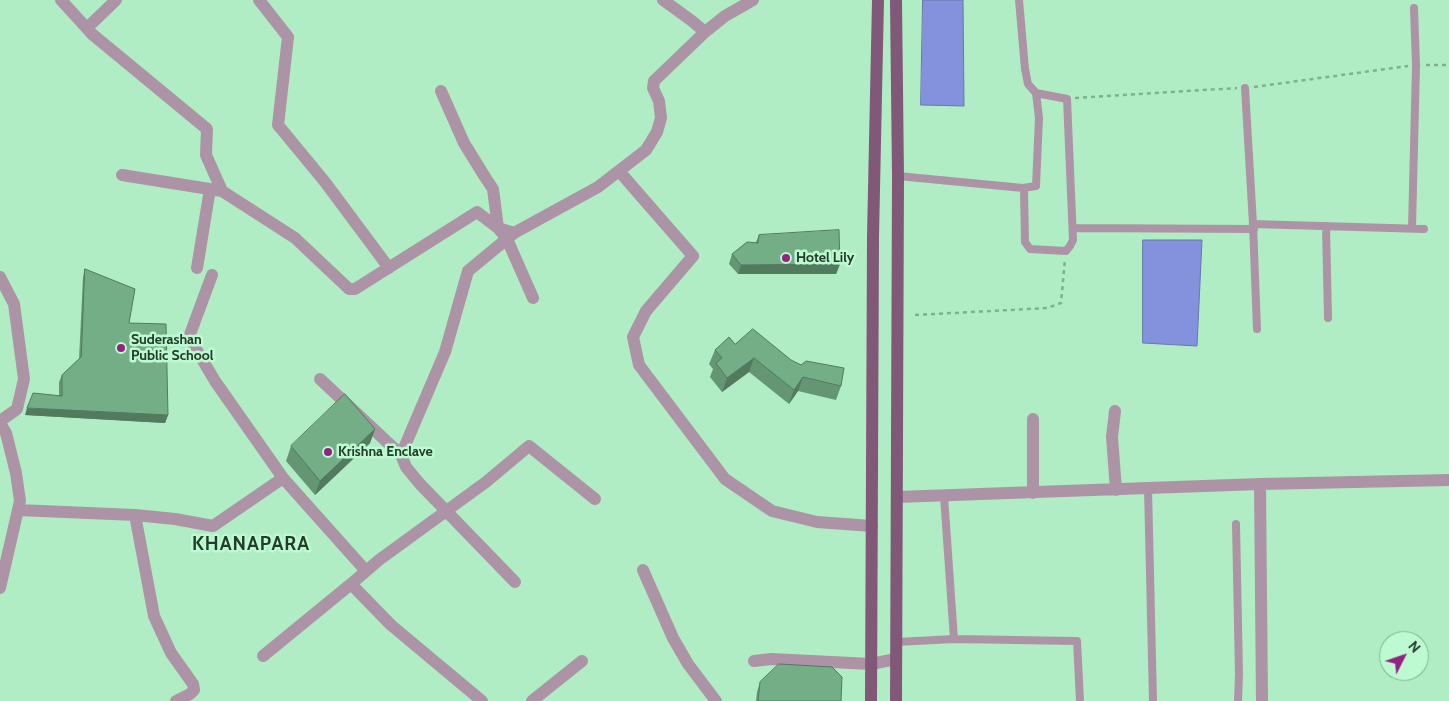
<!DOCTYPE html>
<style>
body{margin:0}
#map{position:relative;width:1449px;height:701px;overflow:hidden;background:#b0edc4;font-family:Cabin,sans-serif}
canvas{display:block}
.north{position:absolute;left:1379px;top:631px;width:50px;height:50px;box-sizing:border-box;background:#bdfad1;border:1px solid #7fae8f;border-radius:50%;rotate:49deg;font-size:14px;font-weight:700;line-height:20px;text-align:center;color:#233b2b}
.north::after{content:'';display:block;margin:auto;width:18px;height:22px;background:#932383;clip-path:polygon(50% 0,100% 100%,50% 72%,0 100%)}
</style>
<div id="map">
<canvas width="1449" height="701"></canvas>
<div class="north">N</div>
</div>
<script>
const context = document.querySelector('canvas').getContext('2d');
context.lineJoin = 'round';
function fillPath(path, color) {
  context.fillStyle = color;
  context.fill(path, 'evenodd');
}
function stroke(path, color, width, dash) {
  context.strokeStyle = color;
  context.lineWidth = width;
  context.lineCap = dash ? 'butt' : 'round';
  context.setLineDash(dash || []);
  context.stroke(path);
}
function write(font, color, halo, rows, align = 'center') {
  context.font = font + ' Cabin,sans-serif';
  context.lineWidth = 5;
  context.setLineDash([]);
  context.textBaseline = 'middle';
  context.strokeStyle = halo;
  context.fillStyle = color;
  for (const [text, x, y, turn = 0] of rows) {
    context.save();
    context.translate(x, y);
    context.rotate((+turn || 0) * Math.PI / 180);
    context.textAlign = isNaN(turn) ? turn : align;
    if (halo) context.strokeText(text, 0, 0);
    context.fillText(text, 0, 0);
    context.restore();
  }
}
const water = new Path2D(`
 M923,0H963L964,106L921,105Z
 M1143,240H1202L1197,346L1143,343Z`);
fillPath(water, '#8492de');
stroke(water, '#6778a8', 1);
stroke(new Path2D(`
 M1426,65H1449
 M1254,87L1408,66
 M1075,98L1237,88
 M915,315L1047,308L1061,303L1065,259`), '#7fb08f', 2.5, [4, 4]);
stroke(new Path2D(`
 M1245,88L1253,224L1257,329
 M898,176L1023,188L1024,190L1025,242L1030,249L1066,251L1070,246L1073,240L1067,99L1036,93L1028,84L1025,69L1019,0
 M1023,188L1036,186L1039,118L1036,93
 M1253,224L1424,229
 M1326,226L1328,318
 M1073,228L1254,229
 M1412,228L1416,65L1414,8
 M1148,488L1153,701
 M1236,524L1239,674L1238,701
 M954,639L1077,641L1080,701
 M897,642L954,639L944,496`), '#ac94a6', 8);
stroke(new Path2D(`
 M61,0L92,34L207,129L206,155L222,191
 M259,0L288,37L278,125L325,182L389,268
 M663,0L692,21L705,32L725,16L753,0
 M87,28L116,0
 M441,91L464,143L485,177L493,189L498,228L507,239L533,298
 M619,171L693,256L646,311L633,337L639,365L725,479L772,511L817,522L872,526
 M122,175L222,191L295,238L349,289H355L477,212L498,228L514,233L598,187L646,150L657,132L661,118L659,101L653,88L654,81L705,32
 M197,268L210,189
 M212,275L189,337L215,381L283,478L366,571
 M0,277L14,304L24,379L17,409L0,421
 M320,379L401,455L406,467L420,484L515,582
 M1115,411L1112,437L1116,490
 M0,423L6,433L16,473L20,501L0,588
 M401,455L445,352L468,271L514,233
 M1260,484L1262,701
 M1033,493V419
 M897,497L1260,484L1449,480
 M18,510L135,515L175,519L213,526L283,478
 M135,515L154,616L171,653L193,684L194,690L190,694L176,701
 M643,570L673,638L688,664L716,701
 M351,584L391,625L482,701
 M263,656L351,584L379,560L486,482L529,446L595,499
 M754,661L771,659L871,664L896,659
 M532,701L582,661`), '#ac94a6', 12);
stroke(new Path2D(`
 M896,0L898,176L896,701
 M871,701L873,237L878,0`), '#825879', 12);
fillPath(new Path2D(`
 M759,235L840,264L836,274H738L729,264L732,254L756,242Z
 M85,269L129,323L168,415L165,423L25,415L59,395V382L62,375L79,359L83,277Z
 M735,344L791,360L841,386L836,400L798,391L789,404L749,372L722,392L710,377L713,369L709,364L715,350Z
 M375,429L370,443L315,495L286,461L291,446Z
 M760,682L841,701H756L757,692Z`), '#649674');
fillPath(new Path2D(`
 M840,264L836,274H738L741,265Z
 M754,358L749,372L722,392L727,378Z
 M803,377L798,391L789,404L794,390Z
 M27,408L168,415L165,423L25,415Z
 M375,429L370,443L315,495L320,481Z`), '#517a5e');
const building = new Path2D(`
 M839,230L840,264L741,265L732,254L747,242L758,243L759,235Z
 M85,269L135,289L129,323L166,324L168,415L27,408L33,393L62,396V375L81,357Z
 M753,329L791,360L801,365L806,361L844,368L841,386L803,377L794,390L754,358L727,378L716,363L722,358L715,350L729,337L735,344Z
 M345,394L375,429L320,481L291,446Z
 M779,664L832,667L842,677L841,701H758L760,682Z`);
fillPath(building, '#74ae87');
stroke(building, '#517a5e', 1);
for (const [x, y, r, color] of [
 [786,258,5,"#932383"],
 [121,348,5,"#932383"],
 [328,452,5,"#932383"]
]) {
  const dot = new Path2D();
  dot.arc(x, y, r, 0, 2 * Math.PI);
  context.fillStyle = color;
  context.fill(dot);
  stroke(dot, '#bdfad1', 2);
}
write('bold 14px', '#233b2b', '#bdfad1', [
 ["Hotel Lily",796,258],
 ["Suderashan",131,340],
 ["Public School",131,356],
 ["Krishna Enclave",338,452]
], 'left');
context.letterSpacing = '1px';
write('bold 19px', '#233b2b', '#bdfad1', [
 ["KHANAPARA",251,544]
]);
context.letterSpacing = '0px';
</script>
